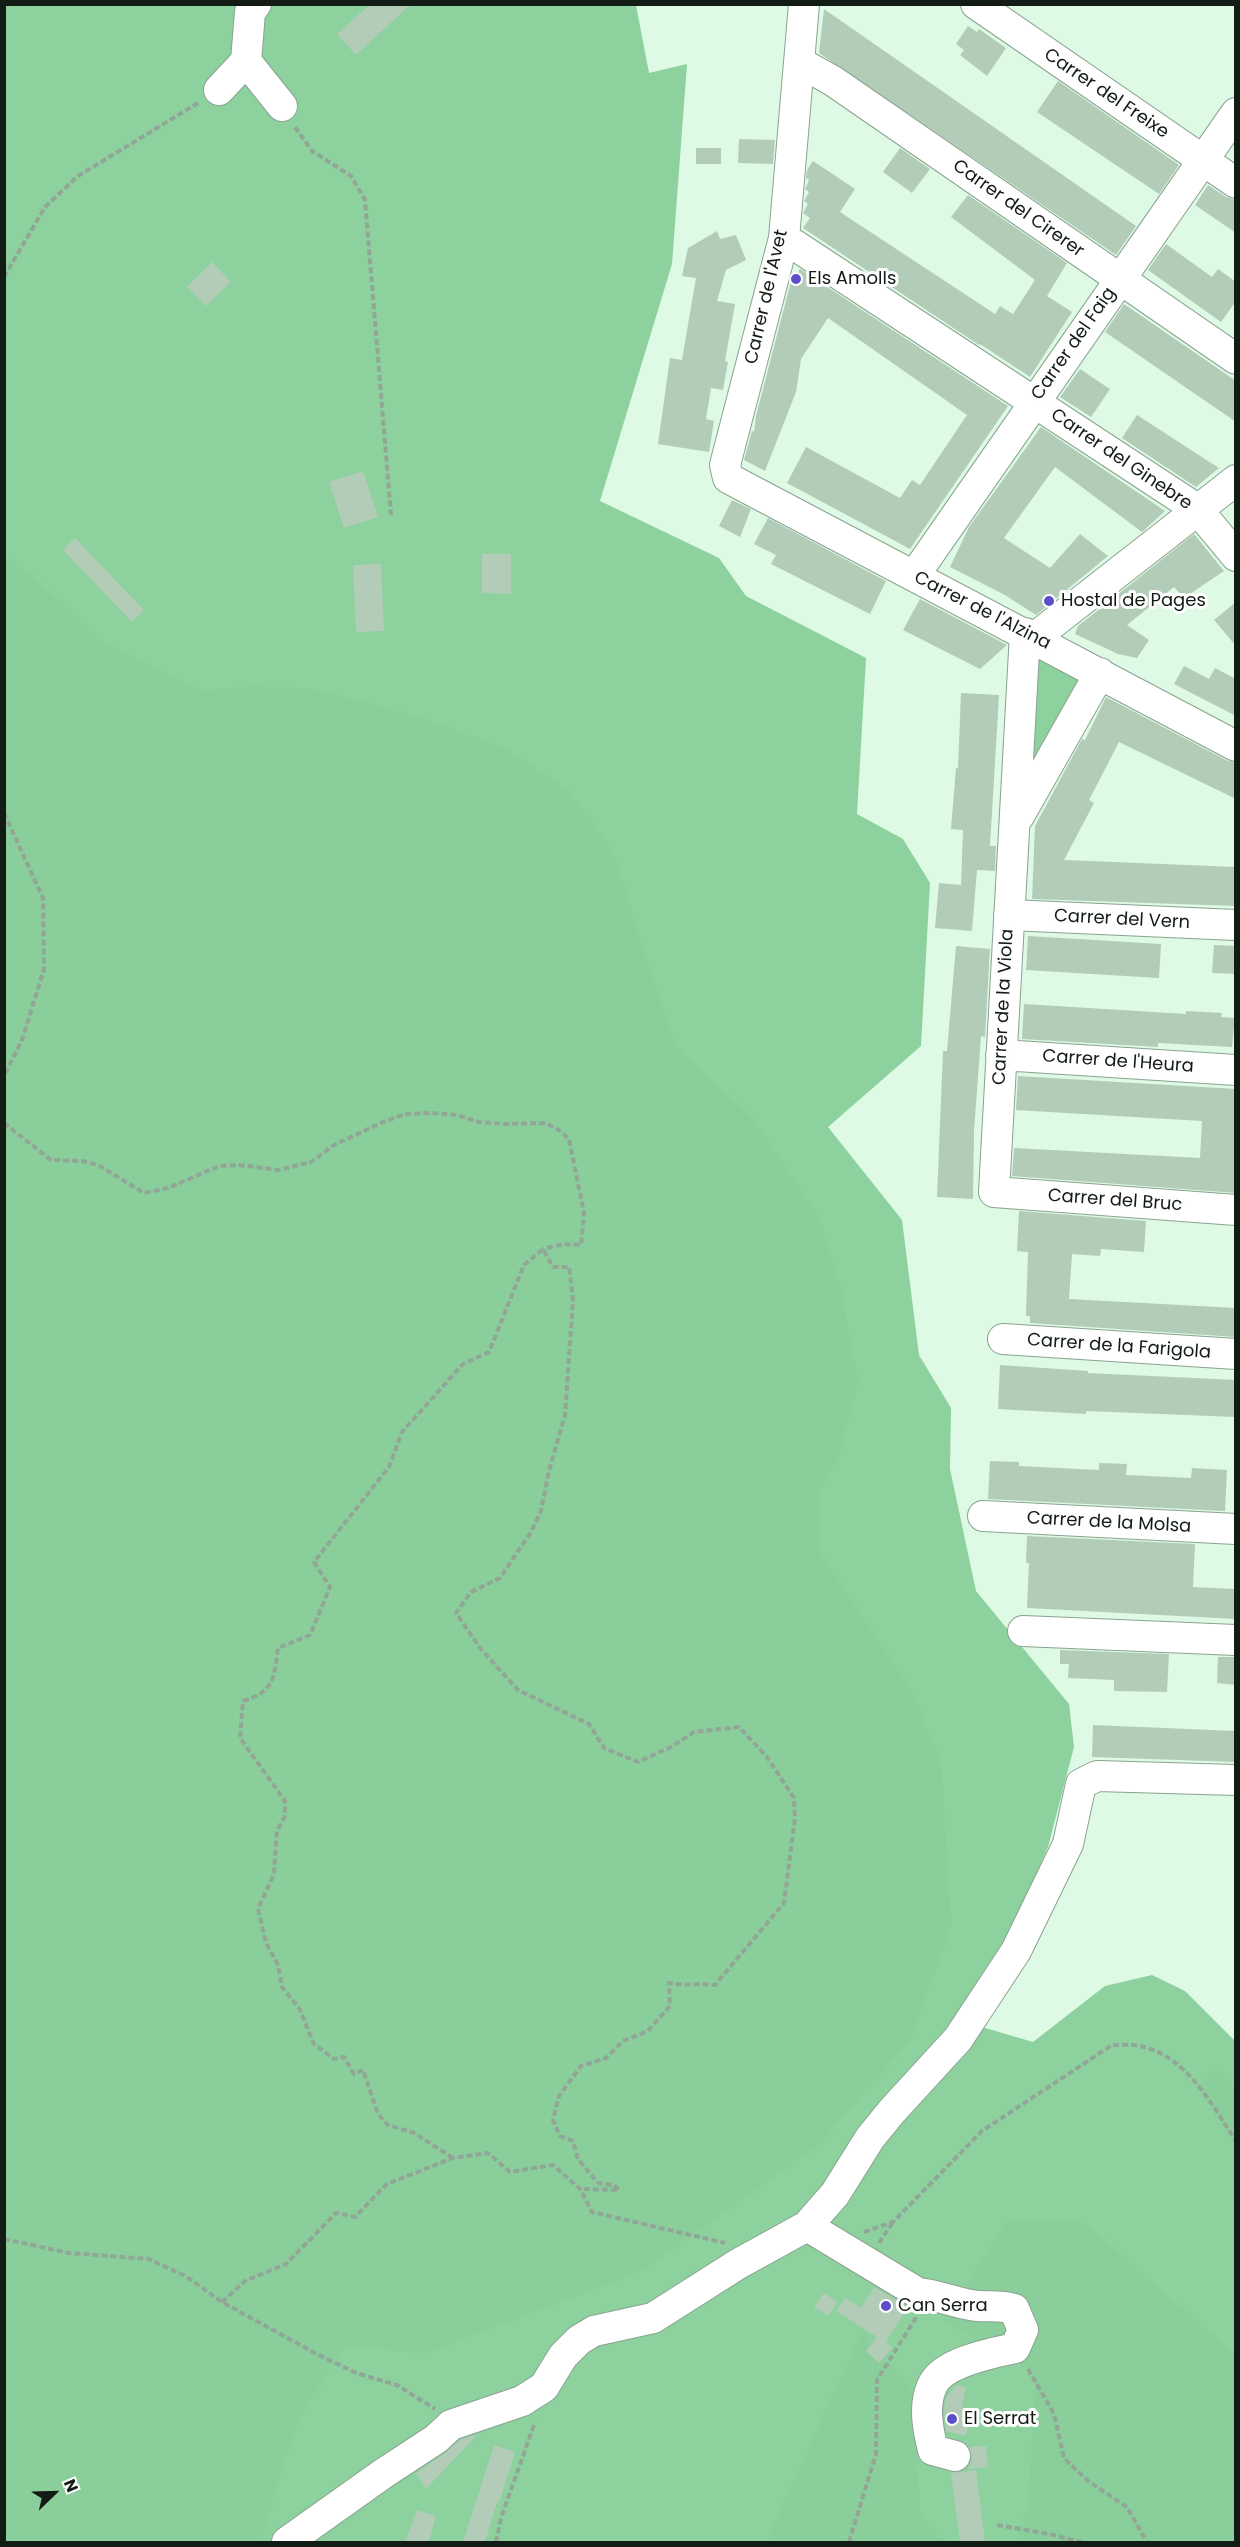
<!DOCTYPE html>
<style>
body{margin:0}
#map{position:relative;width:1240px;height:2547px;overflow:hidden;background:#def9e4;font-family:Poppins,sans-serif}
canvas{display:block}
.frame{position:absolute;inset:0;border:6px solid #121b14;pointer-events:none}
.north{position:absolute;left:24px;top:2463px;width:60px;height:60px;-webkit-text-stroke:4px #fefefe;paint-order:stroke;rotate:67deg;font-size:16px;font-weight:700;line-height:24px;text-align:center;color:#121b14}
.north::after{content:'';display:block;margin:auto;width:21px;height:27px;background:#121b14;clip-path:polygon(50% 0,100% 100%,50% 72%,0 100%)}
</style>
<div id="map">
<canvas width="1240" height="2547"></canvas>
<div class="frame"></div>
<div class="north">N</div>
</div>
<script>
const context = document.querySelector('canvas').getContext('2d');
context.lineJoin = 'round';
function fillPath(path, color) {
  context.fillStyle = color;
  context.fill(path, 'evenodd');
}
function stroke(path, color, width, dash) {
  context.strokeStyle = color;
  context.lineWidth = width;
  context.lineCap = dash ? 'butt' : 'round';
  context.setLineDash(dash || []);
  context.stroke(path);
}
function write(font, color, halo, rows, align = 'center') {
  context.font = font + ' Poppins,sans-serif';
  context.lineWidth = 6;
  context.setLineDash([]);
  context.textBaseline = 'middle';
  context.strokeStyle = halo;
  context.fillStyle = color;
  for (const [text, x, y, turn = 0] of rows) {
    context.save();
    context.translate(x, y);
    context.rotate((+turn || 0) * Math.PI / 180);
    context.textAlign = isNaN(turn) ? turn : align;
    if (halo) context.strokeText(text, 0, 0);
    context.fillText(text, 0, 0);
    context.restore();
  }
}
fillPath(new Path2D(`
 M5,5H636L649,73L687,64L672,264L600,501L719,558L746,596L866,658L857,814L903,839L930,883L921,1046L828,1127L902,1220L919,1355L951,1408L950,1469L976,1591L1069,1704L1074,1747L1048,1847L1008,1941L958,2020L1033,2042L1105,1986L1152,1975L1185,1991L1235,2041V2542H5Z
 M1036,649L1084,675L1040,761H1030Z`), '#8cd19e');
fillPath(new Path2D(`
 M5,556L30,574L102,641L204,691L252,686L310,689L405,713L503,747L568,790L611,847L675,1046L754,1120L820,1219L841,1289L858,1383L837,1461L819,1493V1552L911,1690L941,1762L951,1924L912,2038L818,2145L642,2271L426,2353L344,2346L302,2414L283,2463L262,2542H5Z
 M1218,2069L1235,2089V2139L1197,2086Z
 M1008,2220L1084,2222L1196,2321L1235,2353V2542H1015L1028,2508L1036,2374L944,2320Z
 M862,2332L912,2391L920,2513L944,2542H766Z`), '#89ce9b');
fillPath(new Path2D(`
 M370,4H411L356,55L337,34Z
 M824,9L1136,226L1116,255L819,53Z
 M968,26L977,32L979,29L1006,48L987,76L960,55L964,50L956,44Z
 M1058,81L1179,165L1159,194L1037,112Z
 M739,139L775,140L773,164L738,163Z
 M696,148H721V164H696Z
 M900,148L930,169L912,193L883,172Z
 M813,161L855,189L840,212L995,314L1000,306L1013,314L1035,280L951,217L968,195L1067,263L1047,296L1072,312L1030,377L980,344L979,345L803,228L810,218L803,213L808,204L804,201L809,192L805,189L809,180L806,178L807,170Z
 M1208,185L1226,197L1236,200V233L1195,205Z
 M717,231L720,239L736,235L746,260L726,270L717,301L735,304L725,361L728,362L723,390L711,388L706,419L714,421L709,452L658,444L670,358L682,360L696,278L682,276L688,248Z
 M1166,244L1212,277L1218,269L1236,282V301L1221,322L1148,270Z
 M212,262L231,282L206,306L187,287Z
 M800,269L1008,406L910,549L787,483L806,447L900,498L912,480L920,485L967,415L828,318L801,359L796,392L765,471L744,460L752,431L754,432L756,416L790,285Z
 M1124,304L1236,381V422L1105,332Z
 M1080,369L1110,389L1091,417L1060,397Z
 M1137,415L1208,461L1219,468L1196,487L1122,438Z
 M1041,427L1165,511L1142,532L1055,467L1004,538L1050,568L1080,534L1108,556L1036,615L1005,595L950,567L969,527Z
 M363,471L378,517L344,528L329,482Z
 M732,500L751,509L740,537L719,526Z
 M768,518L886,581L870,614L771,564L776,555L754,544Z
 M1194,534L1224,571L1184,598L1174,587L1127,625L1149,640L1137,658L1118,654L1075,634L1078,626Z
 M75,538L144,610L132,622L63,550Z
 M482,554H511V594L482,593Z
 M381,564L384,631L356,632L353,565Z
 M920,599L1007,645L980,669L903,630Z
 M1236,602V646L1214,620Z
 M1184,666L1209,679L1215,668L1236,679V716L1174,684Z
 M961,693L999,695L990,846H996L995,871L977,870L972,931L935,928L939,883L961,885L963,830L951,829L956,768H958Z
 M1106,697L1228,761L1236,763V799L1119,742L1089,800L1094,803L1064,860L1236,867V906L1032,899L1035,826L1082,739L1085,740Z
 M1028,936L1161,944L1159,978L1026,970Z
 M1214,945L1236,946V974L1212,973Z
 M956,946L990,949L985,1037L981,1036L974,1131L973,1199L937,1197L943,1051H947Z
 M1024,1004L1186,1014V1011L1222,1013L1221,1017L1235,1018L1232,1047L1158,1043V1047L1022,1039Z
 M1018,1076L1236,1089V1193L1012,1176L1014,1148L1200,1158L1202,1121L1016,1110Z
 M1019,1211L1146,1221L1144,1252L1101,1249L1100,1256L1072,1254L1069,1299L1236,1308V1337L1030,1323V1316H1026L1028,1252L1017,1251Z
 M1000,1365L1088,1371V1373L1236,1380V1417L1086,1411V1414L998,1409Z
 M990,1461L1019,1462V1466L1099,1470V1463L1127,1464L1126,1475L1191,1478L1192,1468L1227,1470L1225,1511L988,1499Z
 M1027,1536L1195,1544L1193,1587L1236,1589V1619L1027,1608L1029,1563H1026Z
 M1060,1650L1169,1654L1167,1692L1114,1691V1680L1068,1678L1069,1664H1060Z
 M1218,1657H1236V1685L1217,1683Z
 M1093,1725L1236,1731V1762L1092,1757Z
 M874,2287L908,2307L886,2342L892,2348L879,2363L866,2351L877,2337L836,2311L845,2298L861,2308Z
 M824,2293L838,2302L828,2316L814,2307Z
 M956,2385L966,2387L962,2408L972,2410L966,2436L946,2431L944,2410L946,2398Z
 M478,2434L426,2489L416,2473L445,2453L460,2440Z
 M494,2445L515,2452L499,2503L497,2502L485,2542H463Z
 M986,2446L988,2467L968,2469L972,2460L969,2447Z
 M976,2470L985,2542H960L951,2473Z
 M417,2510L436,2516L429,2542H405Z`), '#b2ccb8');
const minor = new Path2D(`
 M804,4L784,238L725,465L728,478L1236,746
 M976,4L1236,183
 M246,61L282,106
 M799,62L833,81L1236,359
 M219,90L246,61L250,12L256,4
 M784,238L1197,509L1236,556
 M914,576L1236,113
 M1025,633L994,1192L1236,1210
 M1034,638L1236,480
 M1019,816L1100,673
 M1009,915L1236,925
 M1001,1055L1236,1070
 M1003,1339L1236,1354
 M983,1516L1236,1529
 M1023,1631L1236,1640
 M807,2226L918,2293C937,2295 953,2302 971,2305C986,2308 996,2304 1014,2309L1023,2330L1015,2348C992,2353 942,2362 932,2386C923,2406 928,2430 933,2450L955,2456
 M287,2542L384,2473L436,2439L451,2425L522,2401L544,2387L563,2356L579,2340L594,2331L653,2318L738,2264L807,2226L835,2194L870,2138L892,2111L958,2039L1016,1951L1068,1844L1081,1784L1097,1776L1236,1780`);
stroke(minor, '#8aa390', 32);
stroke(new Path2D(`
 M295,127L312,151L351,176L365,200L391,515
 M4,277L45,207L78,176L198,103
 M4,813L43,898L44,969L22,1040L4,1076
 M4,1123L51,1160L82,1161L98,1165L144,1193L168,1188L219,1166L239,1165L279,1170L311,1162L334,1145L383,1122L406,1114L431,1113L457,1115L479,1122L505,1124L545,1123L559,1130L569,1139L584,1213L581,1245L563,1244L543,1249
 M453,2158L414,2133L388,2125L378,2114L363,2070L354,2074L344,2057L334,2059L314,2044L299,2008L282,1987L278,1965L266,1943L258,1909L274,1874L277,1831L285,1816V1801L240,1738L243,1701C274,1692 274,1678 278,1648L310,1635L330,1587L314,1562L389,1467L402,1432L463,1364L489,1352L524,1265L543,1249L553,1267H569L573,1300L565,1415L549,1471L541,1511L531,1532L500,1578L471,1592L456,1613L480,1648L518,1690L589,1724L604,1748L638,1762L671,1747L694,1732L739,1727L767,1757L794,1798L795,1818L784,1903L715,1985C699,1983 684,1986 669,1983L670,2006L648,2031L623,2041L606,2058L581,2066L559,2096L553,2120L560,2136L573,2141L578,2159L598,2183L614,2185L619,2190L580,2189
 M864,2232L893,2222L982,2131L1112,2045C1121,2045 1131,2044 1140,2046C1187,2056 1211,2104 1236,2141
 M4,2239L69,2253L149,2259L187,2277L222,2302L313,2352L356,2373L397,2385L435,2409
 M879,2243L893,2222
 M222,2302L245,2281L286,2264L336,2213L355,2217L387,2184L453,2158L488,2153L510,2172L553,2165L580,2189L592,2212L725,2243
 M1028,2369L1054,2414L1064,2458L1088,2481L1127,2507L1147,2542
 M997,2525L1049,2534L1081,2542
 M496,2542L501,2518L535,2422
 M849,2542L876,2454L877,2380L917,2316`), '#92a697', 4, [6, 3]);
stroke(minor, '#fff', 30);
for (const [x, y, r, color] of [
 [796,279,6,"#5c4ec6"],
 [1049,601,6,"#5c4ec6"],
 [886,2306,6,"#5c4ec6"],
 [952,2419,6,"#5c4ec6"]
]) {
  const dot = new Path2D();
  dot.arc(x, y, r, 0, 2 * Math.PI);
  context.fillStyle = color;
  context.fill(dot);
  stroke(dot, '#fefefe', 2);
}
write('18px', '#121b14', '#fefefe', [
 ["Carrer del Freixe",1106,94,34],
 ["Carrer del Cirerer",1018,209,35],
 ["Carrer de l'Avet",767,297,-77],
 ["Carrer del Faig",1074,344,-55],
 ["Carrer del Ginebre",1121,460,34],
 ["Carrer de l'Alzina",982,611,27],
 ["Carrer del Vern",1122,920,3],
 ["Carrer de la Viola",1004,1007,-87],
 ["Carrer de l'Heura",1118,1062,4],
 ["Carrer del Bruc",1115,1201,4],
 ["Carrer de la Farigola",1119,1347,4],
 ["Carrer de la Molsa",1109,1523,3]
]);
write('18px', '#121b14', '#fefefe', [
 ["Els Amolls",808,279],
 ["Hostal de Pages",1061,601],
 ["Can Serra",898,2306],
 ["El Serrat",964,2419]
], 'left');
</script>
